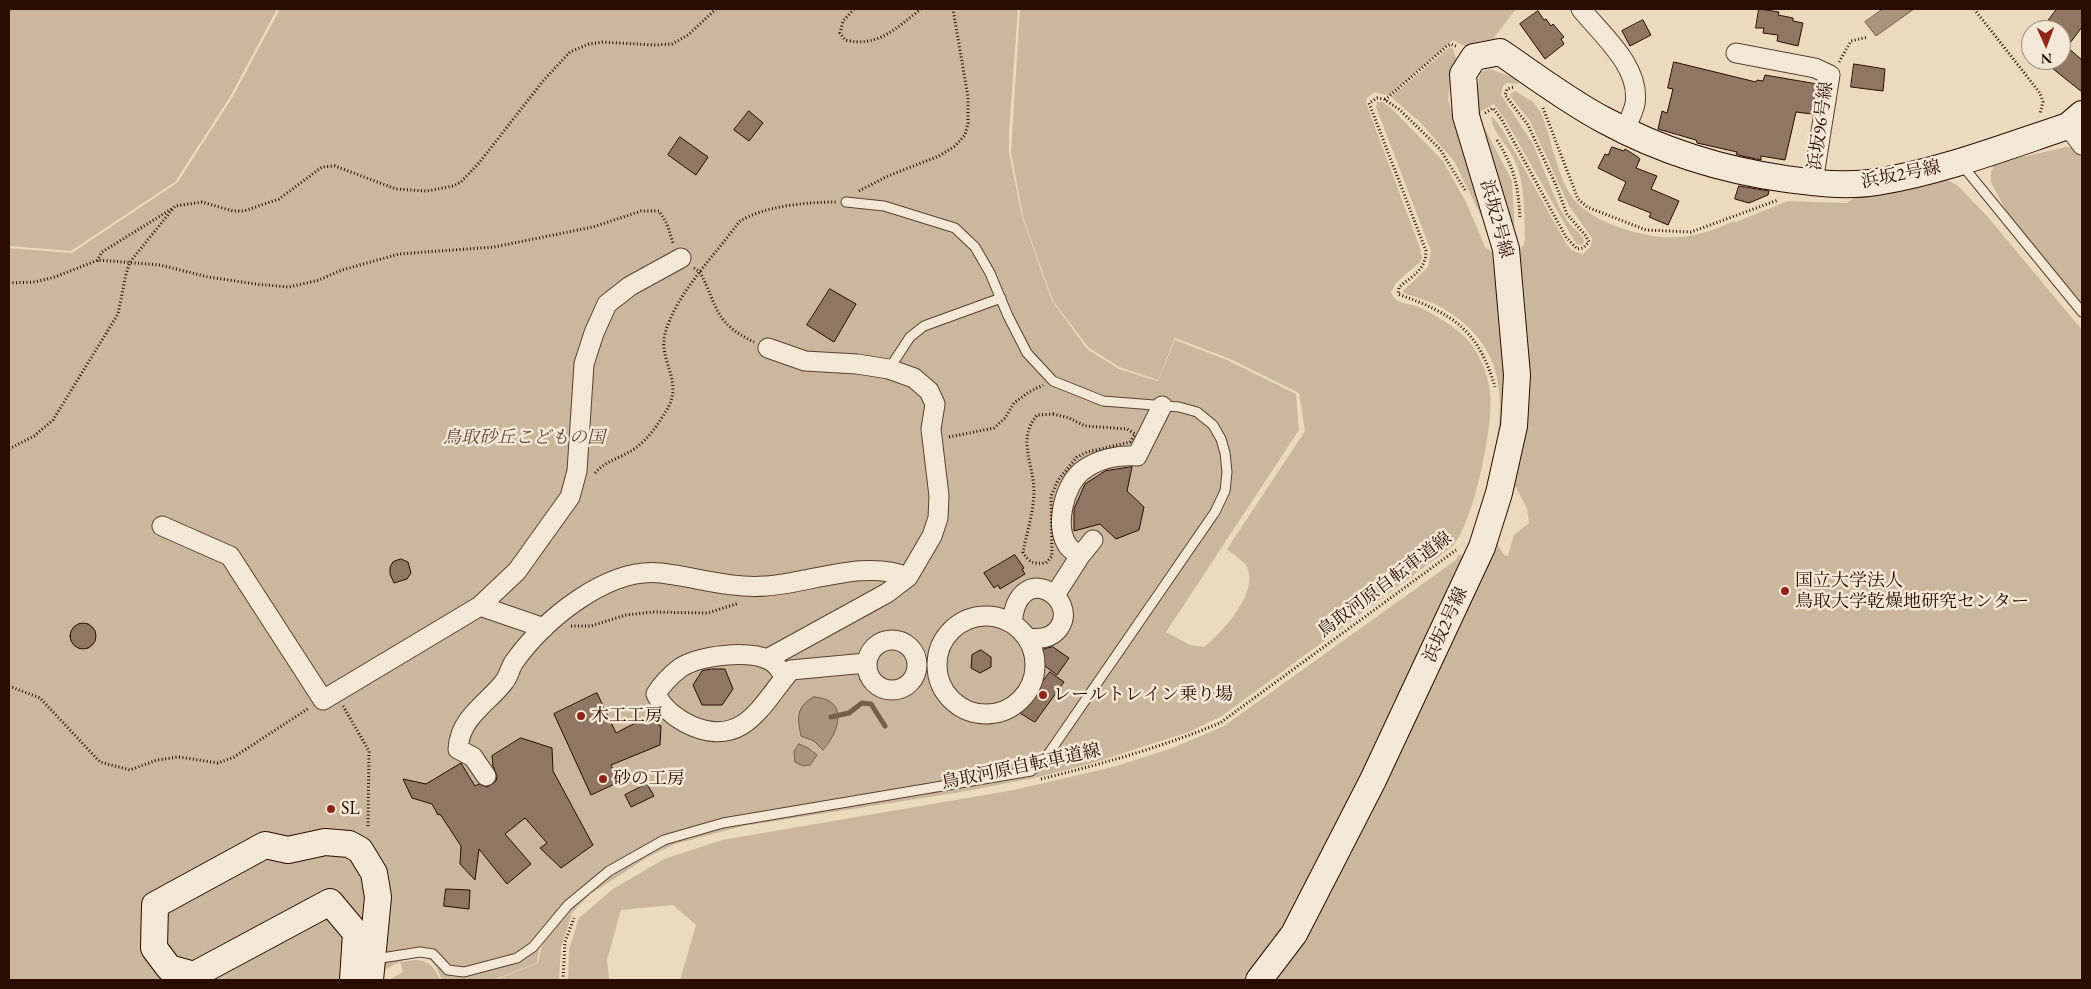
<!DOCTYPE html>
<meta charset="utf-8">
<style>
body{margin:0}
#map{position:relative;width:2091px;height:989px;overflow:hidden;background:#ecdabe;font-family:"EB Garamond",serif}
canvas{display:block}
.frame{position:absolute;inset:0;border:10px solid #2a0c01;pointer-events:none}
.north{position:absolute;left:2021px;top:20px;width:50px;height:50px;box-sizing:border-box;background:#f3e7d5;border:1px solid #a38f80;border-radius:50%;rotate:178deg;font-size:14px;font-weight:700;line-height:20px;text-align:center;color:#2a0c01}
.north::after{content:'';display:block;margin:auto;width:18px;height:22px;background:#8f2418;clip-path:polygon(50% 0,100% 100%,50% 72%,0 100%)}
</style>
<div id="map">
<canvas width="2091" height="989"></canvas>
<div class="frame"></div>
<div class="north">N</div>
</div>
<script>
const context = document.querySelector('canvas').getContext('2d');
context.lineJoin = 'round';
function fillPath(path, color) {
  context.fillStyle = color;
  context.fill(path, 'evenodd');
}
function stroke(path, color, width, dash) {
  context.strokeStyle = color;
  context.lineWidth = width;
  context.lineCap = dash ? 'butt' : 'round';
  context.setLineDash(dash || []);
  context.stroke(path);
}
function write(font, color, halo, rows, align = 'center') {
  context.font = font + ' "EB Garamond","Noto Serif JP",serif';
  context.lineWidth = 5;
  context.setLineDash([]);
  context.textBaseline = 'middle';
  context.strokeStyle = halo;
  context.fillStyle = color;
  for (const [text, x, y, turn = 0] of rows) {
    context.save();
    context.translate(x, y);
    context.rotate((+turn || 0) * Math.PI / 180);
    context.textAlign = isNaN(turn) ? turn : align;
    if (halo) context.strokeText(text, 0, 0);
    context.fillText(text, 0, 0);
    context.restore();
  }
}
fillPath(new Path2D(`
 M9,9H277L230,97L175,182L71,251L9,246Z
 M280,9H1018L1009,131V152L1022,217L1052,301L1087,349L1119,369L1158,381L1175,340L1227,360L1296,394L1299,430L1166,632L1190,645L1204,647C1223,632 1259,592 1247,567C1243,560 1232,554 1227,549L1305,431L1299,393L1228,358L1175,338L1158,380L1119,367L1088,347L1053,301L1023,217L1011,152L1020,9H1516L1493,39L1476,42L1466,47L1453,40L1389,96L1375,92L1367,98L1366,103L1420,248L1422,258L1420,262L1396,283L1391,292C1393,296 1394,299 1398,301C1404,304 1410,304 1416,306C1434,314 1451,324 1465,337C1478,350 1488,373 1490,392C1494,425 1474,521 1453,546L1222,716L1189,732L1089,764L1034,778L961,792L743,826L675,844L648,857L589,895L572,913L561,948L559,980H496L538,963L542,945L574,906L540,944L537,963L493,980H442C439,975 437,966 432,962C418,950 394,964 382,972L344,934L335,931L342,935L347,980H218L243,970L216,980H9V248L72,253L177,183L232,98Z
 M1450,47L1453,49L1457,62L1450,81L1448,100L1489,232L1454,161L1421,123L1391,97Z
 M1490,69L1520,80L1518,84L1507,83L1503,86L1501,95L1533,144L1559,207L1568,222L1583,237L1584,243L1581,245L1577,244L1572,237L1508,124L1494,104L1481,111L1480,119L1512,181L1515,236C1499,189 1465,122 1481,72Z
 M1515,91L1533,102L1540,111C1552,138 1555,169 1570,194C1588,223 1647,240 1680,237C1700,236 1717,228 1735,221L1736,222L1788,201L1847,203L1854,198V194L1941,176L1958,186L1987,216L2082,330V980H1272L1497,543L1504,555L1508,556L1514,535L1529,523L1527,508L1513,482L1516,254L1524,244L1525,239C1524,209 1526,177 1509,150C1504,142 1489,126 1492,116L1502,129L1567,245L1573,251L1583,254L1591,246L1592,238L1569,206L1530,121L1511,97L1510,94Z
 M1377,102H1383L1393,110L1443,161L1466,202L1485,247L1493,253L1498,254L1509,404L1482,511C1498,435 1526,358 1444,309C1431,301 1416,298 1402,292L1428,267L1431,251L1376,107Z
 M2066,147L2075,148L2082,158V305L2011,221L1991,182V172L1995,163Z
 M1458,555L1468,556L1296,914L1247,980H680L696,925L673,905L621,910L607,960L609,980H568L569,949L579,918L613,889L664,859L722,840L1014,790L1117,766L1175,747L1224,726L1456,560Z
 M416,960C430,961 435,968 440,980H389L403,972L400,962Z`), '#cbb79e');
const water = new Path2D(`
 M1883,9H1914L1876,36L1865,22Z
 M814,697C849,699 840,731 823,750L814,741L801,736C797,718 796,706 814,697Z
 M799,744L808,748L817,755L810,765L803,766L795,762L794,752Z`);
fillPath(water, '#aa947e');
stroke(water, '#775e4c', 1);
stroke(new Path2D(`
 M831,717L849,713L862,703L871,704L885,726`), '#775e4c', 5);
const building = new Path2D(`
 M1759,9L1779,12L1778,15L1793,18V21L1803,23L1798,46L1777,41L1778,35L1763,33L1764,28H1756Z
 M2057,9H2082V27L2067,47L2082,60V92L2042,60H2061V30H2041Z
 M1538,11L1544,20L1546,19L1551,26L1553,24L1564,37L1561,39L1564,44L1545,59L1520,24Z
 M1643,20L1651,35L1630,46L1622,31Z
 M1674,62L1756,82L1757,80L1763,81L1765,75L1817,84L1812,114L1796,112L1785,160L1761,156V160L1742,156L1736,154L1737,152L1697,143L1696,140L1658,129L1662,111L1667,113L1673,89L1668,88Z
 M1854,64L1885,69L1883,91L1851,87Z
 M749,111L763,123L749,141L734,130Z
 M680,137L708,157L696,175L668,155Z
 M1612,147L1624,151L1625,149L1638,157L1640,159L1636,168L1657,176L1651,189L1679,201L1668,225L1649,217L1651,213L1618,200L1626,182L1598,168L1605,154L1608,155Z
 M1739,186L1769,191L1768,195L1749,203L1735,199Z
 M830,289L856,304L834,342L807,325Z
 M1132,467L1127,491L1144,507L1139,530L1116,539L1100,524L1074,531V509L1085,484L1105,471Z
 M1015,555L1024,568L1022,569L1025,574L1000,589L998,585L994,588L984,573Z
 M401,559L408,562L411,573L407,579L394,583L390,574V567L393,562Z
 M70 636a13 13 0 1 1 26 0a13 13 0 1 1-26 0Z
 M1053,647L1069,658L1057,675L1037,660L1044,649Z
 M981,650L991,657V667L980,673L971,668L972,655Z
 M712,669H725L733,689L722,705H702L693,685L702,671Z
 M1050,672L1064,682L1035,722L1031,720L1020,713Z
 M597,693L616,733L645,718L661,726L660,745L611,765L619,782L591,795L554,714Z
 M521,738L552,748L553,771L593,845L561,868L540,848L547,843L525,818L505,834L531,864L507,884L479,849L475,880L460,864L461,846L440,814L438,815L432,804L412,798L403,779L426,784L461,763L475,786L479,784L487,787L496,781L497,776L493,766L492,756Z
 M647,784L654,796L631,807L625,795Z
 M446,889L470,890L469,909L444,906Z`);
fillPath(building, '#8f7763');
stroke(building, '#2a0c01', 1);
const lane = new Path2D(`
 M1962,165L2082,312
 M889,369L910,337L924,326L1001,298
 M375,959L420,952L433,954L448,970L464,972L517,958L533,947L568,905L609,871L664,840L723,823L1031,771L1049,753L1215,512L1225,491L1227,472L1225,453L1221,439L1213,425L1197,412L1179,407L1103,401L1053,381L1027,353L1008,316L990,273L975,247L955,228L884,206L846,202`);
const street = new Path2D(`
 M1581,9C1602,35 1641,67 1635,104C1633,113 1628,122 1625,130
 M1736,53L1815,68L1830,75L1813,182
 M2068,126L2082,145
 M162,526L230,556L323,700L480,606L517,571L570,497L577,471L584,364L594,333L607,304L630,286L681,258
 M1080,556C1076,553 1071,550 1068,546C1054,527 1064,485 1082,471C1097,459 1118,455 1137,456L1162,406
 M1055,595L1080,556L1093,540
 M480,606L544,628
 M937 665a49 49 0 1 1 98 0a49 49 0 1 1-98 0Z
 M1012,623C1018,559 1080,597 1059,628C1051,639 1039,639 1027,638
 M867 665a25 25 0 1 1 50 0a25 25 0 1 1-50 0Z
 M767,659L887,593L908,577L932,536L938,518L939,496L931,429L935,404L929,391L914,378L889,369L857,364L805,361L768,348
 M784,677C781,671 776,663 769,660C748,650 700,655 680,668C671,675 662,684 656,694C663,709 677,719 692,726C745,748 762,703 791,670L866,663
 M486,776L473,757L458,749C460,717 487,704 504,682C509,676 510,668 514,662C544,620 607,567 661,573C696,577 730,589 766,586C811,583 864,559 908,577`);
const secondary = new Path2D(`
 M353,980L356,933L330,902L194,975L169,968L154,948L155,905L265,845L288,850L325,842L349,844L360,850L374,873L378,897L370,980
 M1259,980L1294,934L1373,780L1482,547L1499,493L1514,426L1517,375L1506,249L1466,116L1463,74L1474,57L1500,52C1534,75 1568,101 1604,120C1661,151 1722,170 1786,179C1816,183 1847,187 1877,182C1943,171 2005,147 2068,126L2082,114`);
stroke(lane, '#5a4030', 11);
stroke(street, '#5a4030', 21);
stroke(secondary, '#2a0c01', 28);
stroke(new Path2D(`
 M854,9L843,21L840,33L845,40C878,48 896,28 921,9
 M1974,9L2040,93L2043,102L2040,114
 M1839,62L1851,41L1868,37
 M1385,100L1446,47L1451,44L1458,47
 M1543,108L1578,199L1587,207L1646,230L1691,232L1778,200
 M1485,113L1493,108L1502,120L1566,237L1577,249L1583,248L1589,242L1586,236L1567,214L1555,183L1528,125L1505,95L1507,89L1514,87
 M1497,140C1515,170 1518,184 1520,219
 M1465,190L1440,149L1400,110L1384,99L1377,98L1369,103L1426,251C1426,269 1413,276 1399,287L1398,294C1453,314 1478,329 1495,387
 M859,191L888,176L939,156L955,146L965,135L968,123V97L953,9
 M97,261L102,252L173,208
 M694,268L700,272C718,307 714,323 754,342
 M9,283L35,282L55,277L98,260L160,265L208,277L255,284L289,287L319,280L342,270L399,254L494,247L593,227L641,211H659L667,224L673,243
 M1053,414L1069,418L1085,426L1127,429L1135,434L1130,442L1087,452L1077,457L1058,480L1051,496L1052,556L1046,563C1034,564 1029,563 1023,552C1027,532 1034,511 1034,490C1033,462 1017,440 1037,415Z
 M949,437L994,428L1005,418L1014,403L1029,392L1043,385
 M9,449L34,436L53,420L118,314L126,274L130,262L175,206L202,202L233,211H244L279,199L322,167L335,166L396,189L427,191L453,186L461,182L479,163L543,81L570,52L589,44L603,42L653,45L672,44L688,35L716,9
 M595,473C606,460 624,457 637,447C648,439 659,423 666,411C685,382 658,361 665,334C675,295 715,255 739,222C762,206 808,202 836,202
 M571,626H591L626,615L652,612L708,613L739,603
 M9,686L40,698L100,762L130,770L157,760L179,757L218,763L234,757L309,708
 M343,706L369,751L368,826
 M1041,779C1102,764 1162,747 1220,723L1456,550
 M563,980L565,942L574,918`), '#2a0c01', 3, [1, 2.5]);
stroke(lane, '#f3e7d5', 9);
stroke(street, '#f3e7d5', 19);
stroke(secondary, '#f3e7d5', 26);
for (const [x, y, r, color] of [
 [1785,591,5,"#8f2418"],
 [1043,695,5,"#8f2418"],
 [581,716,5,"#8f2418"],
 [603,779,5,"#8f2418"],
 [331,809,5,"#8f2418"]
]) {
  const dot = new Path2D();
  dot.arc(x, y, r, 0, 2 * Math.PI);
  context.fillStyle = color;
  context.fill(dot);
  stroke(dot, '#f3e7d5', 2);
}
write('18px', '#2a0c01', '#f3e7d5', [
 ["浜坂96号線",1821,126,-82],
 ["浜坂2号線",1901,175,-11],
 ["浜坂2号線",1496,219,75],
 ["鳥取河原自転車道線",1385,585,-37],
 ["浜坂2号線",1446,625,-65],
 ["鳥取河原自転車道線",1021,767,-12]
]);
write('italic 18px', '#624838', '#f3e7d5', [
 ["鳥取砂丘こどもの国",524,438]
]);
write('18px', '#2a0c01', '#f3e7d5', [
 ["国立大学法人",1795,581],
 ["鳥取大学乾燥地研究センター",1795,602],
 ["レールトレイン乗り場",1053,695],
 ["木工工房",591,716],
 ["砂の工房",613,779],
 ["SL",341,809]
], 'left');
</script>
